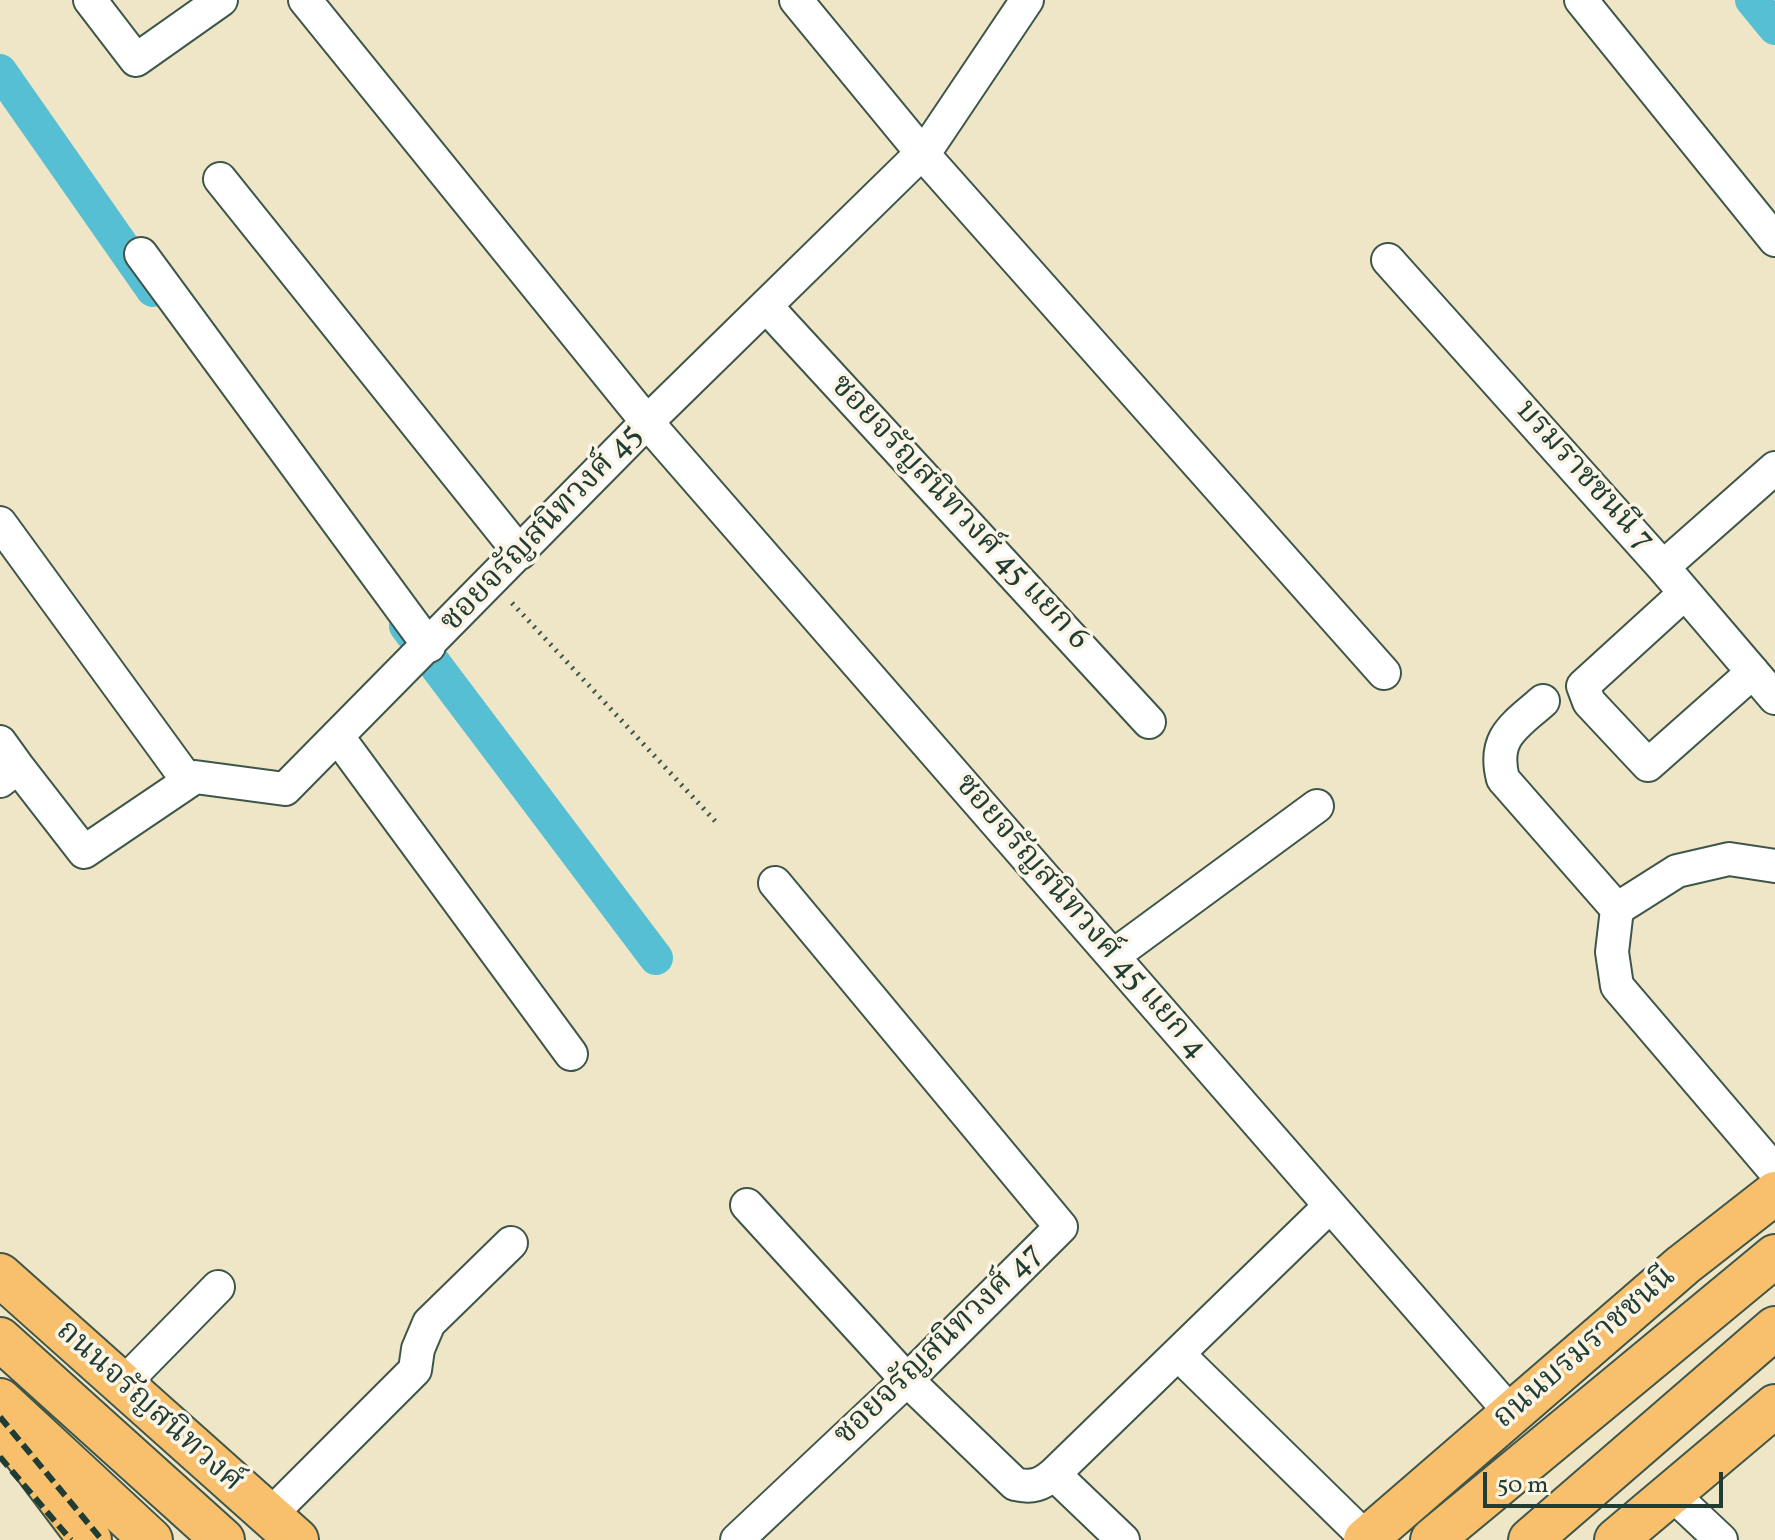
<!DOCTYPE html>
<meta charset="utf-8">
<style>
body{margin:0}
#map{position:relative;width:1775px;height:1540px;overflow:hidden;background:#eee6c6;font-family:Vollkorn,serif}
canvas{display:block}
.scale{position:absolute;left:1483px;top:1472px;width:240px;height:36px;box-sizing:border-box;border:4px solid #1f3d34;border-top:0;padding-left:10px;font-size:24px;line-height:28px;white-space:nowrap;color:#1f3d34;-webkit-text-stroke:6px #fcf5e5;paint-order:stroke}
</style>
<div id="map">
<canvas width="1775" height="1540"></canvas>
<div class="scale">50 m</div>
</div>
<script>
const context = document.querySelector('canvas').getContext('2d');
context.lineJoin = 'round';
function stroke(path, color, width, dash) {
  context.strokeStyle = color;
  context.lineWidth = width;
  context.lineCap = dash ? 'butt' : 'round';
  context.setLineDash(dash || []);
  context.stroke(path);
}
function write(font, color, halo, rows, align = 'center') {
  context.font = font + ' Vollkorn,"Noto Serif Thai",serif';
  context.lineWidth = 7;
  context.setLineDash([]);
  context.textBaseline = 'middle';
  context.strokeStyle = halo;
  context.fillStyle = color;
  for (const [text, x, y, turn = 0] of rows) {
    context.save();
    context.translate(x, y);
    context.rotate((+turn || 0) * Math.PI / 180);
    context.textAlign = isNaN(turn) ? turn : align;
    if (halo) context.strokeText(text, 0, 0);
    context.fillText(text, 0, 0);
    context.restore();
  }
}
stroke(new Path2D(`
 M1752,0L1775,28
 M0,71L153,290
 M406,626L656,958`), '#56bfd3', 34);
const minor = new Path2D(`
 M90,0L136,60L221,0
 M305,0L647,422L1511,1413
 M796,0L922,153L1384,673
 M1581,0L1775,240
 M220,179L520,553
 M141,254L429,646
 M1388,260L1663,567L1775,698
 M766,306L1149,722
 M0,523L188,781
 M1663,567L1775,468
 M1685,593L1583,686L1589,702L1648,765L1753,672
 M1543,701C1515,726 1492,737 1503,779L1617,909
 M338,737L571,1054
 M0,742L18,767
 M0,781L18,767L84,852L195,777L285,789L647,422L929,146L1027,0
 M1775,866L1729,859L1677,871L1617,909L1612,952L1617,986L1775,1171
 M1113,956L1317,806
 M747,1205L907,1380L1015,1484C1032,1488 1041,1485 1054,1474L1330,1206
 M1178,1354L1366,1538
 M122,1385L218,1287
 M1054,1474L1123,1540
 M1671,1493L1721,1540
 M270,1515L415,1370L418,1349L429,1323L511,1243
 M737,1540L907,1380L1061,1227L775,883`);
const major = new Path2D(`
 M0,1275L297,1540
 M0,1339L223,1540
 M0,1400L151,1540
 M14,1439L90,1540
 M1365,1540L1683,1265L1775,1193
 M1432,1540L1775,1256
 M1530,1540L1775,1328
 M1616,1540L1775,1406`);
stroke(minor, '#3e564a', 36);
stroke(major, '#3e564a', 46);
stroke(new Path2D(`
 M512,603L716,822`), '#3e564a', 5, [2, 6]);
stroke(minor, '#fff', 32);
stroke(major, '#f8bf6c', 42);
stroke(new Path2D(`
 M0,1417L102,1540
 M0,1457L71,1540`), '#1f3d34', 6, [12, 6]);
write('32px', '#1f3d34', '#fcf5e5', [
 ["บรมราชชนนี 7",1583,477,48],
 ["ซอยจรัญสนิทวงศ์ 45 แยก 6",958,514,47],
 ["ซอยจรัญสนิทวงศ์ 45",543,530,-46],
 ["ซอยจรัญสนิทวงศ์ 45 แยก 4",1079,918,49],
 ["ซอยจรัญสนิทวงศ์ 47",940,1346,-44],
 ["ถนนบรมราชชนนี",1586,1349,-41],
 ["ถนนจรัญสนิทวงศ์",148,1408,42]
]);
</script>
